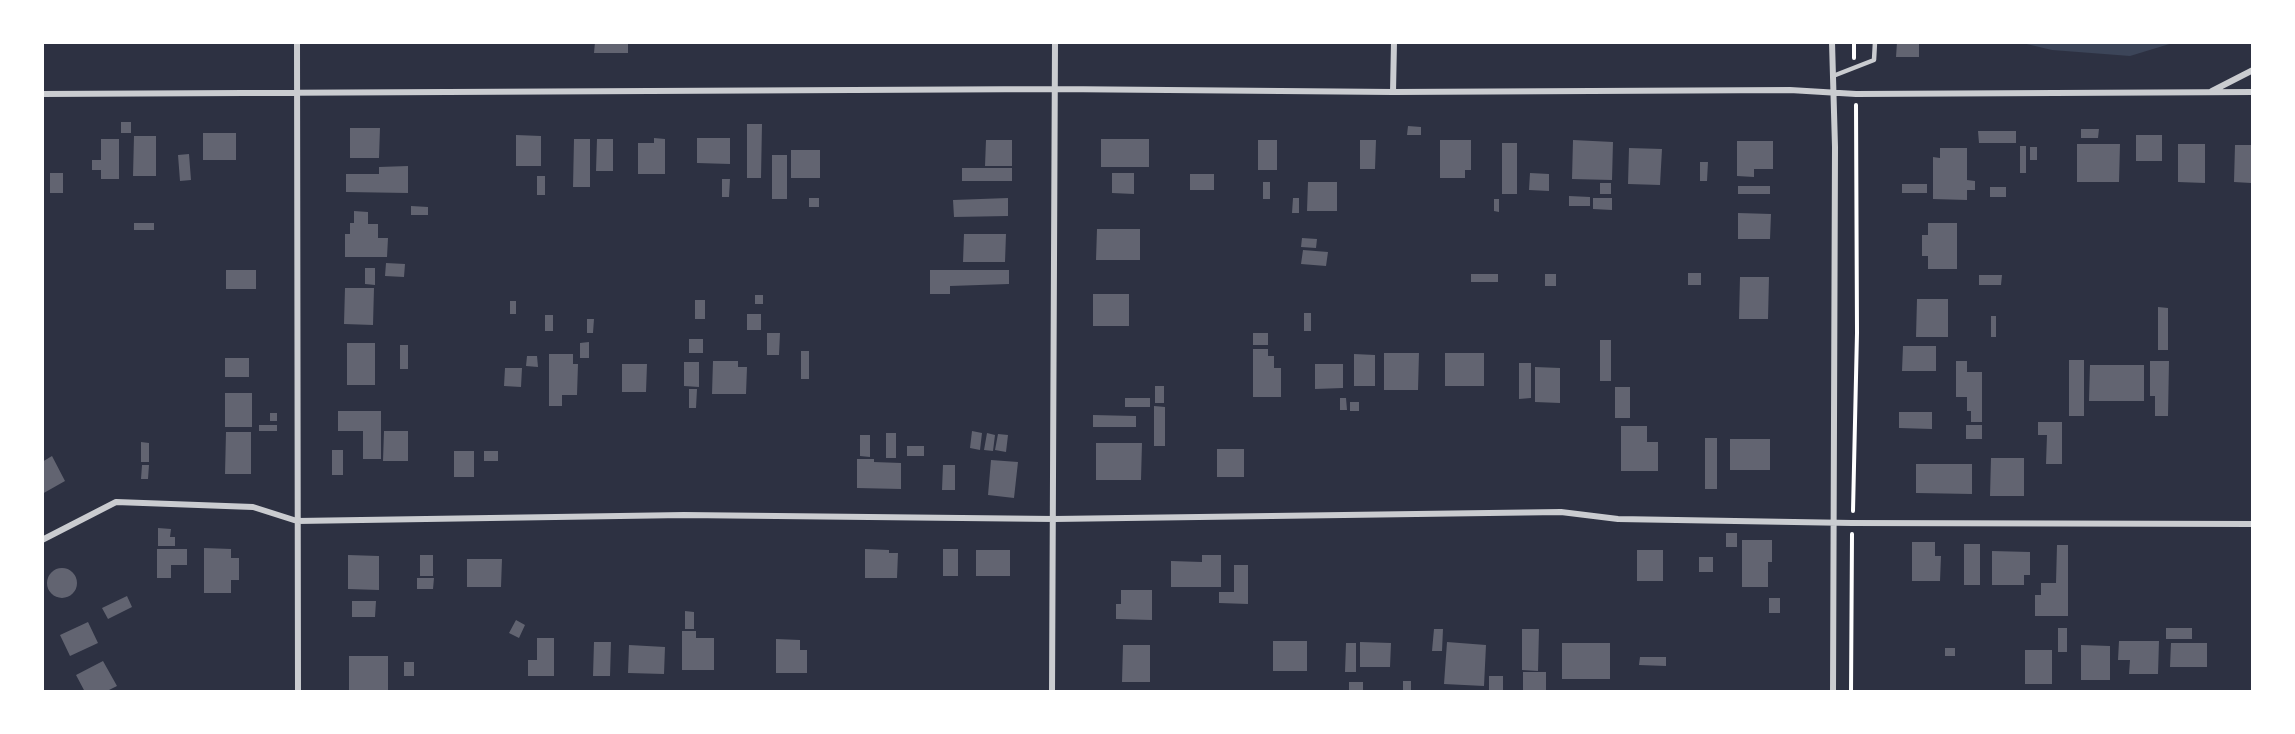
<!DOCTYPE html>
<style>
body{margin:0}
#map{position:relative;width:2295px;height:734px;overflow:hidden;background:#2d3142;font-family:Mulish,sans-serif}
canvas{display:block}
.frame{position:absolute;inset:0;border:44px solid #fff;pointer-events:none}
</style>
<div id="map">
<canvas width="2295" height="734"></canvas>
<div class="frame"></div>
</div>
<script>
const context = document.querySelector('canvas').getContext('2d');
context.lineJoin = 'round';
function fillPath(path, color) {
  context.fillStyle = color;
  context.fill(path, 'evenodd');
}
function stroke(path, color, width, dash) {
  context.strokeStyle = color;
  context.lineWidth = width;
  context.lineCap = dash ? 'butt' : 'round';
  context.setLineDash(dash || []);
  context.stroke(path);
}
fillPath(new Path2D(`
 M2018,42H2176L2130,56L2052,50Z`), '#3c4559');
fillPath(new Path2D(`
 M595,42H628V53H594Z
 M1897,42H1919V57H1896Z
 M121,122H131V133H121Z
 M747,124H762L761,178H747Z
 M1408,126L1421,127V135H1407Z
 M350,128H380L379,158H350Z
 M2081,129H2099L2098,138H2081Z
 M1978,131H2016V143H1979Z
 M203,133H236V160H203Z
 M516,135L541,136V166H516Z
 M2136,135H2162V161H2136Z
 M134,136H156V176H133Z
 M654,138L665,139V174H638V143H654Z
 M697,138H730V164L697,163Z
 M101,139H119V179H101V170H92V160H101Z
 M574,139H590V187H573Z
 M597,139H613V171H596Z
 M1101,139H1149V167H1101Z
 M986,140H1012V166H985Z
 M1258,140H1277V170H1258Z
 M1360,140H1376L1375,169H1360Z
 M1440,140H1471V170H1465V178H1440Z
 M1573,140L1613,142L1612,180L1572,179Z
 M1737,141H1773V169H1754V177L1737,176Z
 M1502,143H1517V194H1502Z
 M2077,144H2120L2119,182H2077Z
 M2178,144H2205V183L2178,182Z
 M2235,145H2252L2251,183L2234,182Z
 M2020,146H2026V173H2020Z
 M2030,147H2037V160H2030Z
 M1629,148L1662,149L1660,185L1628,184Z
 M1940,148H1967V180L1975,181V190H1967V200L1933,199V157L1940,158Z
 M791,150H820V178H791Z
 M189,154L191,180L180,181L178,155Z
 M772,155H787V199H772Z
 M1700,162H1708L1707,181H1700Z
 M408,166V193L346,192V174H379V167Z
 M962,168H1012V181H962Z
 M50,173H63V193H50Z
 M1112,173H1134V194L1112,193Z
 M1530,173L1549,174V191L1529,190Z
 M1190,174H1214V190H1190Z
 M537,176H545V195H537Z
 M722,179H730L729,197H722Z
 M1263,182H1270V199H1263Z
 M1308,182H1337V211H1307Z
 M1600,183H1611V194H1600Z
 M1902,184H1927V193H1902Z
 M1738,186H1770V194H1738Z
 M1990,187H2006V197H1990Z
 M1569,196L1590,197V206H1569Z
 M809,198H819V207H809Z
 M1008,198V216L954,217L953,200Z
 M1293,198H1299V213H1292Z
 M1593,198H1612V210L1593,209Z
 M1494,199H1499V212L1494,211Z
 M411,206L428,207V215H411Z
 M354,211L368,212V224H378V238H388L387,257H345V234H350V223H354Z
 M1738,213L1771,214L1770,239H1738Z
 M134,223H154V230H134Z
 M1928,223H1957V269H1928V256H1922V235H1928Z
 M1097,229H1140V260H1096Z
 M964,234H1006L1005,262H963Z
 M1302,238L1317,239L1316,248L1301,247Z
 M1303,250L1328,252L1326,266L1301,264Z
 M386,263L405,264L404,277L385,276Z
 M365,268H375V285L365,284Z
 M226,270H256V289H226Z
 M930,270H1009V284L950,286V294H930Z
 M1688,273H1701V285H1688Z
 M1471,274H1498V282H1471Z
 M1545,274H1556V286H1545Z
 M1979,275H2002L2001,285H1979Z
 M1740,277H1769L1768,319H1739Z
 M345,288H374L373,325L344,324Z
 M1093,294H1129V326H1093Z
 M755,295H763V304H755Z
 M1917,299H1948V337H1916Z
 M695,300H705V319H695Z
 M510,301H516V314H510Z
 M2158,307L2168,308V350H2158Z
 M1304,313H1311V331H1304Z
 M747,314H761V330H747Z
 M545,315H553V331H545Z
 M1991,316H1996V337H1991Z
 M587,319H594L593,333H587Z
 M767,333H780L779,355H767Z
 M1253,333H1268V345H1253Z
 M689,339H703V353H689Z
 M1600,340H1611V381H1600Z
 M589,342V358H580V343Z
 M347,343H375V385H347Z
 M400,345H408V369H400Z
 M1903,346H1936V371H1902Z
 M1253,349H1268V356H1274V368H1281V397H1253Z
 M801,351H809V379H801Z
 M1384,353H1419L1418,390H1384Z
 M1445,353H1484V386H1445Z
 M549,354H573V364H578L577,395H562V406H549Z
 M1354,354L1375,355V386H1354Z
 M527,356H537L538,367L526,366Z
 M225,358H249V377H225Z
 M2069,360H2084V416H2069Z
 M713,361H738V367H747L746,394H712Z
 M1956,361H1967V372H1982V422H1971V411H1967V397H1956Z
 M2150,361H2169L2168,416H2155V396H2150Z
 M684,362H699V387L684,386Z
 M1519,363H1531V398L1519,399Z
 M622,364H647L646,392H622Z
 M1315,364H1343V388L1315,389Z
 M2090,365H2144V401H2089Z
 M1535,367L1560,368V403L1535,402Z
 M505,368H522L521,387L504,386Z
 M1155,386H1164V403H1155Z
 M1615,387H1630V418H1615Z
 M689,389H697L696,408H689Z
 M225,393H252V427H225Z
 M1125,398H1150V407H1125Z
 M1340,398H1346L1347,410H1340Z
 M1350,402H1359V411H1350Z
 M1154,406L1165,407V446H1154Z
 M338,411H381V459H363V431H338Z
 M1899,412H1932V429L1899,428Z
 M270,413H277V421H270Z
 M1093,415L1136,416V427H1093Z
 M2038,422H2062V464H2046L2047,435H2038Z
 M259,425H277V431H259Z
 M1966,425H1982V439H1966Z
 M1621,426H1647V442H1658V471H1621Z
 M384,431H408V461H383Z
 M972,431L982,433L980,450L970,448Z
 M226,432H251V474H225Z
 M886,433H896V458H886Z
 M987,433L995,435L993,451L984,450Z
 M998,434L1008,435L1006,452L995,450Z
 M860,435H870V457L860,456Z
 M1705,438H1717V489H1705Z
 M1730,439H1770V470H1730Z
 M141,442L149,443V462H141Z
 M1096,443H1142L1141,480H1096Z
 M907,446H924V456H907Z
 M1217,449H1244V477H1217Z
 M332,450H343V475H332Z
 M454,451H474V477H454Z
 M484,451H498V461H484Z
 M52,456L65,481L42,494V462Z
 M1991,458H2024V496H1990Z
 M857,459H874V462L901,463V489L857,488Z
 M991,460L1018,462L1014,498L988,495Z
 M1916,464H1972V494L1916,493Z
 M142,465H149L148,479H141Z
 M943,465H955V490H942Z
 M158,528L171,529L170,537H175V546H158Z
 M1726,533H1737V547H1726Z
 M1742,540H1772V562H1768V587H1742Z
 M1912,542H1935V556H1941L1940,581H1912Z
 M1964,544H1980V585H1964Z
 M2057,545H2068V616H2035V595H2041V583H2056Z
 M204,548L231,549V558H239V580H231V593H204Z
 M157,549H187V565H171V578H157Z
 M865,549L889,550V553H898L897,578H865Z
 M943,549H958V576H943Z
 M976,550H1010V576H976Z
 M1637,550H1663V581H1637Z
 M1992,551L2030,552V575H2024V585H1992Z
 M348,555L379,556V590L348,589Z
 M420,555H433V576H420Z
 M1202,555H1221V587H1171V561L1202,562Z
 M1699,557H1713V572H1699Z
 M467,559H502L501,587H467Z
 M1234,565H1248V604L1219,603V592H1234Z
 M47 583a15 15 0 1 1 30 0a15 15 0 1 1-30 0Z
 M417,578H434L433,589H417Z
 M1121,590H1152V620L1116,619V604H1121Z
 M127,596L132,607L108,619L102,608Z
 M1769,598H1780V613H1769Z
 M352,601H376L375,617H352Z
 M685,611L694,612V629H685Z
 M516,620L525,625L519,638L509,633Z
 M88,622L98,643L70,656L60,635Z
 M2058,628H2067V652H2058Z
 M2166,628H2192V639H2166Z
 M1434,629H1443L1442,651H1432Z
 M1522,629H1539L1538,671L1522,670Z
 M682,631H696V638H714V670H682Z
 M537,638H554V676H528V660H537Z
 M776,639L800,640V650H807V673H776Z
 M1273,641H1307V671H1273Z
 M2119,641H2159L2158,674H2129L2130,660H2118Z
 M594,642H611L610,676H593Z
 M1360,642L1391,643L1390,667H1360Z
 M1447,642L1486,645L1484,686L1444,684Z
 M1346,643H1356V672H1345Z
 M1562,643H1610V679H1562Z
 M2171,643H2207V667H2170Z
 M629,645L665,647L664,674L628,673Z
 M1123,645H1150V682H1122Z
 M2081,645L2110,646V680H2081Z
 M1945,648H1955V656H1945Z
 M2025,650H2052V684H2025Z
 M349,656H388V692H349Z
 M1640,657H1666V666L1639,665Z
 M103,661L117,686L105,692H85L76,675Z
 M404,662H414V676H404Z
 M1523,672H1546V691H1523Z
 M1489,676H1503V692H1489Z
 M1403,681H1411V692H1403Z
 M1349,682H1363V692H1349Z`), '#626471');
stroke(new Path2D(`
 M1854,42V58
 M1853,511L1857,333L1856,105
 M1851,692L1852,534`), '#fff', 4);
stroke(new Path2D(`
 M1833,76L1874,60L1875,42`), '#caccd0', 4.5);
stroke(new Path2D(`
 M297,42L298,692
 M1832,42L1835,147L1833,692
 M2212,91L2253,70
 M1393,92L1394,42
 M42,94L1055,89L1393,92L1790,90L1856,94L2253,92
 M42,540L116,502L253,507L297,521L684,515L1054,519L1561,512L1618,519L1852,523L2253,524
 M1052,692L1055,42`), '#caccd0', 6);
</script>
